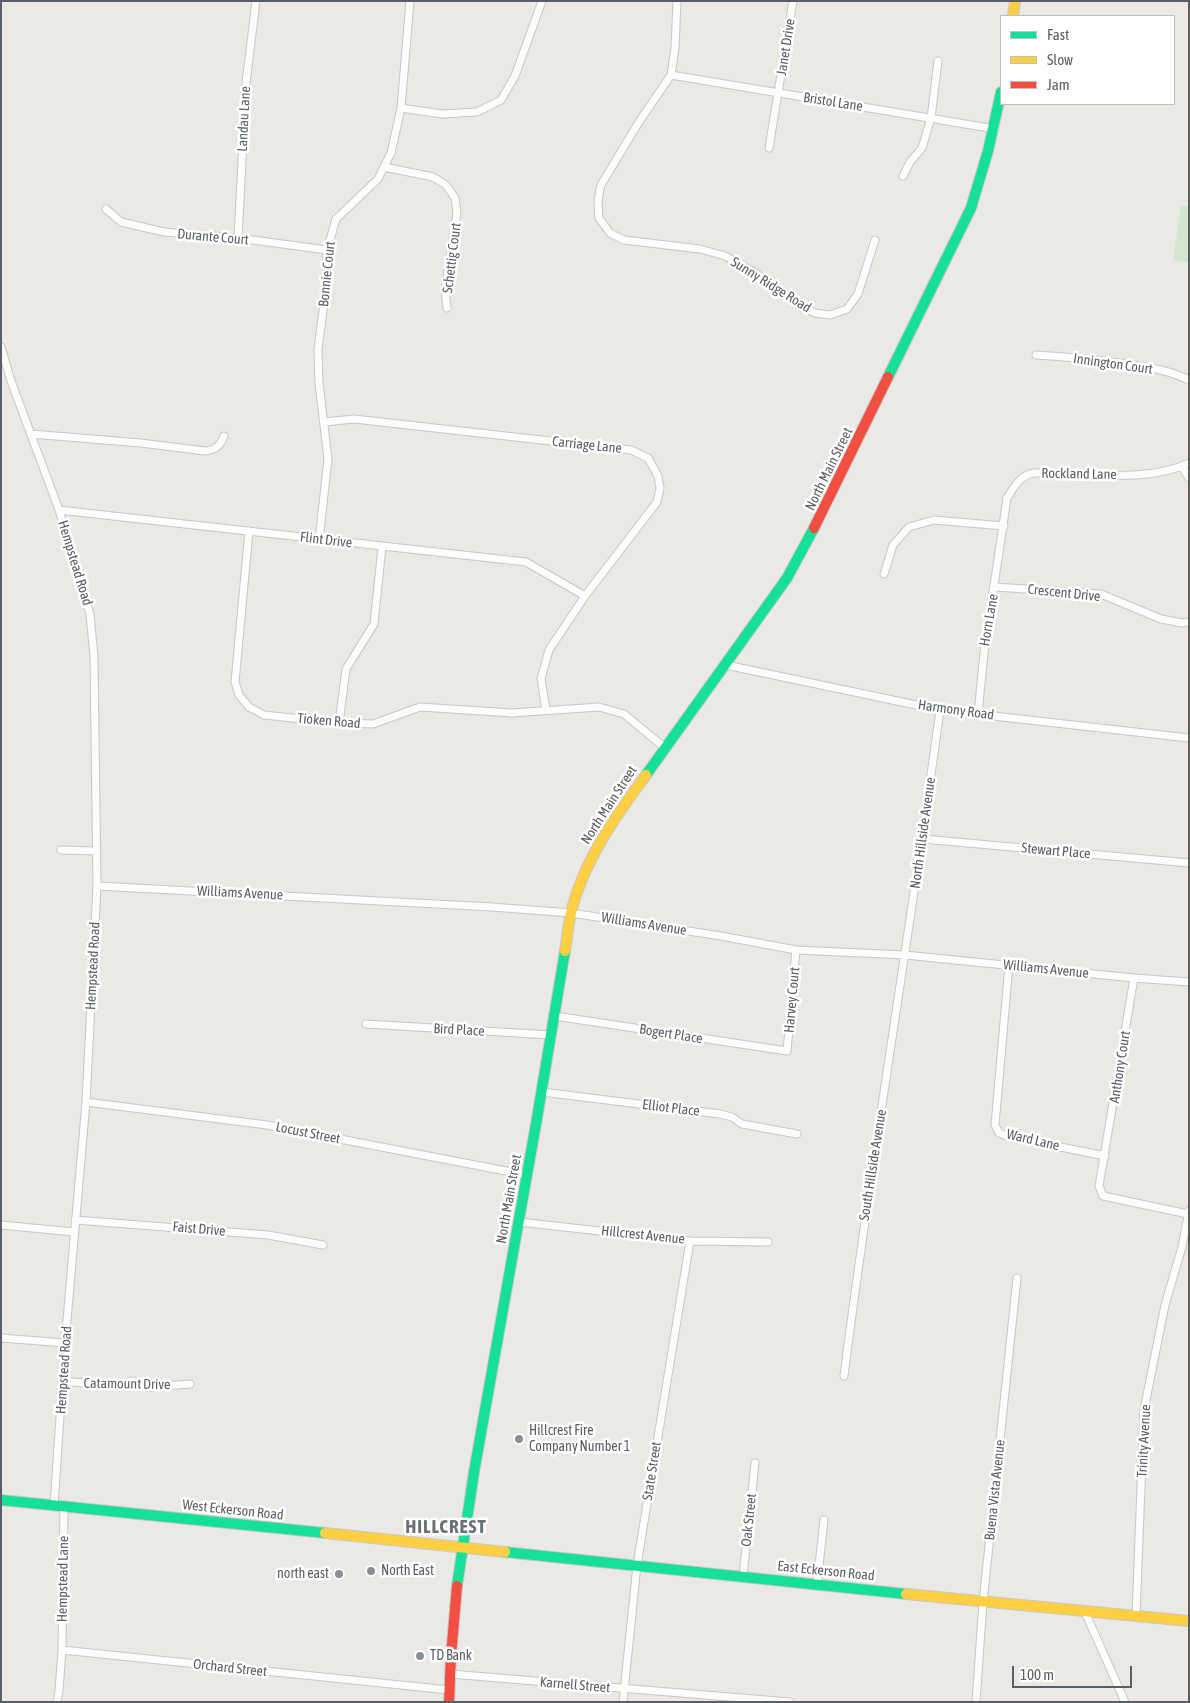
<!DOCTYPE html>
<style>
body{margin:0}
#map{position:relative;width:1190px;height:1703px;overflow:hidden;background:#eae9e5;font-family:"Asap Condensed",sans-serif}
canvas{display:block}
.frame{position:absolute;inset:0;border:2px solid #5a5f63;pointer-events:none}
.legend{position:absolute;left:1000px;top:15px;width:175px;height:90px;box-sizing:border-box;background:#fff;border:1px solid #bdbfc1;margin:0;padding:6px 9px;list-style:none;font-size:15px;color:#5a5f63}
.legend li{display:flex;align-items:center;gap:10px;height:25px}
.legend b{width:25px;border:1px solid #bdbfc1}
.scale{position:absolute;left:1012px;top:1666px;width:120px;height:22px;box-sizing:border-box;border:2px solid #5a5f63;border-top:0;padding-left:6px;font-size:15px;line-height:18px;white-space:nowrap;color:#5a5f63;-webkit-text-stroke:4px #fff;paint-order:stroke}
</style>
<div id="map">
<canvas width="1190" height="1703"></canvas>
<div class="frame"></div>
<ul class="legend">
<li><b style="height:6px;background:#16e098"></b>Fast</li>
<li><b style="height:6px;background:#ffcf43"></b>Slow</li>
<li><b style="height:6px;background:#f24e42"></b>Jam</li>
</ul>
<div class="scale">100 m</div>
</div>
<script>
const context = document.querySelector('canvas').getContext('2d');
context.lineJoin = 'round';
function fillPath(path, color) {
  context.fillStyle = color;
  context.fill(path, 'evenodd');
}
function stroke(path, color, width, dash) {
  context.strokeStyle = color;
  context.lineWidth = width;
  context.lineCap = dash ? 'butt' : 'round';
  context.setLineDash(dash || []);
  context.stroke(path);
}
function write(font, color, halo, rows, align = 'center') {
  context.font = font + ' "Asap Condensed",sans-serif';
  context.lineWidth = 5;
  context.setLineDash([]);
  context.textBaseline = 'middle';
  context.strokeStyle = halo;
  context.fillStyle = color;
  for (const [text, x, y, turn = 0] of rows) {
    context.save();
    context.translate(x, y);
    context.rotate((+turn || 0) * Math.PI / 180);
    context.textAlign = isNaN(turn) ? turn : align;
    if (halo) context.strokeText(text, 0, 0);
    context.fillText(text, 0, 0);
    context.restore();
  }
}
fillPath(new Path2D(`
 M1181,206H1189V262L1173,260Z`), '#d3e7d0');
const street = new Path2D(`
 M677,1L675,48L671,75L639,122L601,185L598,200L599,218L610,233L624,240L700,249L725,256L754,272L803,308L815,313L830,315L847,309L858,294L875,240
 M671,75L995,129
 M401,108L442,114L477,112L501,100L515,76L542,1
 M769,148L793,1
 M384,167L433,177L446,185L455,198L457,213L445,290L447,308
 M903,176L910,162L922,148L931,118L938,61
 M106,209L121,222L164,232L238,238L327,250
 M238,238L246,83L256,1
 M1,347L11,381L59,510L90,614L94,657L97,886L86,1102L65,1343L54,1506
 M1036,355C1068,357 1100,360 1133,365C1152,368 1171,371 1189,380
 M324,422L354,419L631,450L648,458L658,476L660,488L657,502L585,596L549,650L541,679L546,710
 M31,434L141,443L205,451C216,450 220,446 224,436
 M1182,467L1189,478
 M59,510L526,562L585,596
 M249,531L235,682L239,695L249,707L264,715L339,723L373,724L420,707L512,713L599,707L624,714L664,747
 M319,540L328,459L319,383L318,349L326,288L327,250L336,219L378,179L391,153L401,108L410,1
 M884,574L893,545L909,527L934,520L1004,526
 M995,587L1101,594L1161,619L1182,623L1189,622
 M726,665L940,710L1189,738
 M978,714L984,653L1007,498C1013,489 1019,477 1030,474C1038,471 1057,474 1066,474C1103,475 1154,480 1189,463
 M339,723L346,669L374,624L382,547
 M923,839L1189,863
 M61,850L96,851
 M97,886L492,907L571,913L721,936L796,950L905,955L1134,978L1189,982
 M1009,965L995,1125L999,1133L1007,1136L1105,1156
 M1134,978L1099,1186L1103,1196L1188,1214
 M555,1016L787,1051L796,950
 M366,1024L551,1035
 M542,1092L720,1114L732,1117L742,1124L797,1134
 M86,1102L267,1125L527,1175
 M75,1220L268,1235L323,1245
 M519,1222L690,1241L768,1242
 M1,1225L74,1232
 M1,1338L65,1343
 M844,1376C872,1154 910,933 940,710
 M63,1381L113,1386L133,1381L150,1387L190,1384
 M743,1576L755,1463
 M817,1584L824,1520
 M1085,1612L1125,1702
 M1136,1615L1144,1410L1165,1305L1182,1247L1189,1211
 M62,1650L449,1690
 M450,1674L790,1702
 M57,1702L59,1691L62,1650L64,1507
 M623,1702L637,1565L690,1241
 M976,1702L983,1602L1017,1278`);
const fast = new Path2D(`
 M888,377L971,208L988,151L1001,92
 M646,775L787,578L814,528
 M1,1500L325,1533
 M505,1552L906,1594
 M457,1586L474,1472L536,1124L565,951`);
const slow = new Path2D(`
 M1013,16L1015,1
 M565,951C567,939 568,926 571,913C583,862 615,817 646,775
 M325,1533L505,1552
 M906,1594L1189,1621`);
const jam = new Path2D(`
 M814,528L888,377
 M449,1702L451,1656L457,1586`);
stroke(street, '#c7c7c7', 9);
stroke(fast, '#c7c7c7', 12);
stroke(slow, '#c7c7c7', 12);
stroke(jam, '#c7c7c7', 12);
stroke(street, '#fcfcfb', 7);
stroke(fast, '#16e098', 10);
stroke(slow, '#ffcf43', 10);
stroke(jam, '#f24e42', 10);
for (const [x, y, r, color] of [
 [519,1439,5,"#8c8f90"],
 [371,1571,5,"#8c8f90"],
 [339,1574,5,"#8c8f90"],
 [420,1656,5,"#8c8f90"]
]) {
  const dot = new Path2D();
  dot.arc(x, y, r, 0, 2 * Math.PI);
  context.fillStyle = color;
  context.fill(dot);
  stroke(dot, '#fff', 2);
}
write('14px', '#5a5f63', '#fff', [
 ["Janet Drive",786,47,-81],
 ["Bristol Lane",833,102,9],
 ["Landau Lane",244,119,-87],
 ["Durante Court",213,237,5],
 ["Schettig Court",452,258,-83],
 ["Bonnie Court",327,274,-84],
 ["Sunny Ridge Road",771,285,32],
 ["Innington Court",1113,364,8],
 ["Carriage Lane",587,445,6],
 ["North Main Street",829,469,-64],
 ["Rockland Lane",1079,474,1],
 ["Flint Drive",326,540,7],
 ["Hempstead Road",75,563,73],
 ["Crescent Drive",1064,593,6],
 ["Horn Lane",989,620,-80],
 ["Harmony Road",956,710,8],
 ["Tioken Road",329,721,5],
 ["North Main Street",609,805,-57],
 ["North Hillside Avenue",923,833,-82],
 ["Stewart Place",1056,851,5],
 ["Williams Avenue",240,893,3],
 ["Williams Avenue",644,924,9],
 ["Hempstead Road",93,966,-87],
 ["Williams Avenue",1046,969,6],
 ["Harvey Court",792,1000,-85],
 ["Bird Place",459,1030,3],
 ["Bogert Place",671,1034,9],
 ["Anthony Court",1120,1067,-81],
 ["Elliot Place",671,1108,7],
 ["Locust Street",308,1133,11],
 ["Ward Lane",1033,1140,13],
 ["South Hillside Avenue",873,1165,-81],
 ["North Main Street",509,1199,-80],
 ["Faist Drive",199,1229,5],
 ["Hillcrest Avenue",643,1235,6],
 ["Hempstead Road",64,1370,-86],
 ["Catamount Drive",127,1384,1],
 ["Trinity Avenue",1144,1441,-87],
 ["State Street",652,1471,-81],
 ["Buena Vista Avenue",995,1490,-84],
 ["West Eckerson Road",233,1510,6],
 ["Oak Street",749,1520,-84],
 ["East Eckerson Road",826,1571,6],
 ["Hempstead Lane",63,1579,-89],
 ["Orchard Street",230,1668,6],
 ["Karnell Street",575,1685,5]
]);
write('14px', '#5a5f63', '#fff', [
 ["Hillcrest Fire",529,1431],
 ["Company Number 1",529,1447],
 ["North East",381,1571],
 ["north east",329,1574,"right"],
 ["TD Bank",430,1656]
], 'left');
context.letterSpacing = '1px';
write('bold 19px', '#6b7175', '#fff', [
 ["HILLCREST",446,1527]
]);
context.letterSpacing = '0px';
</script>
